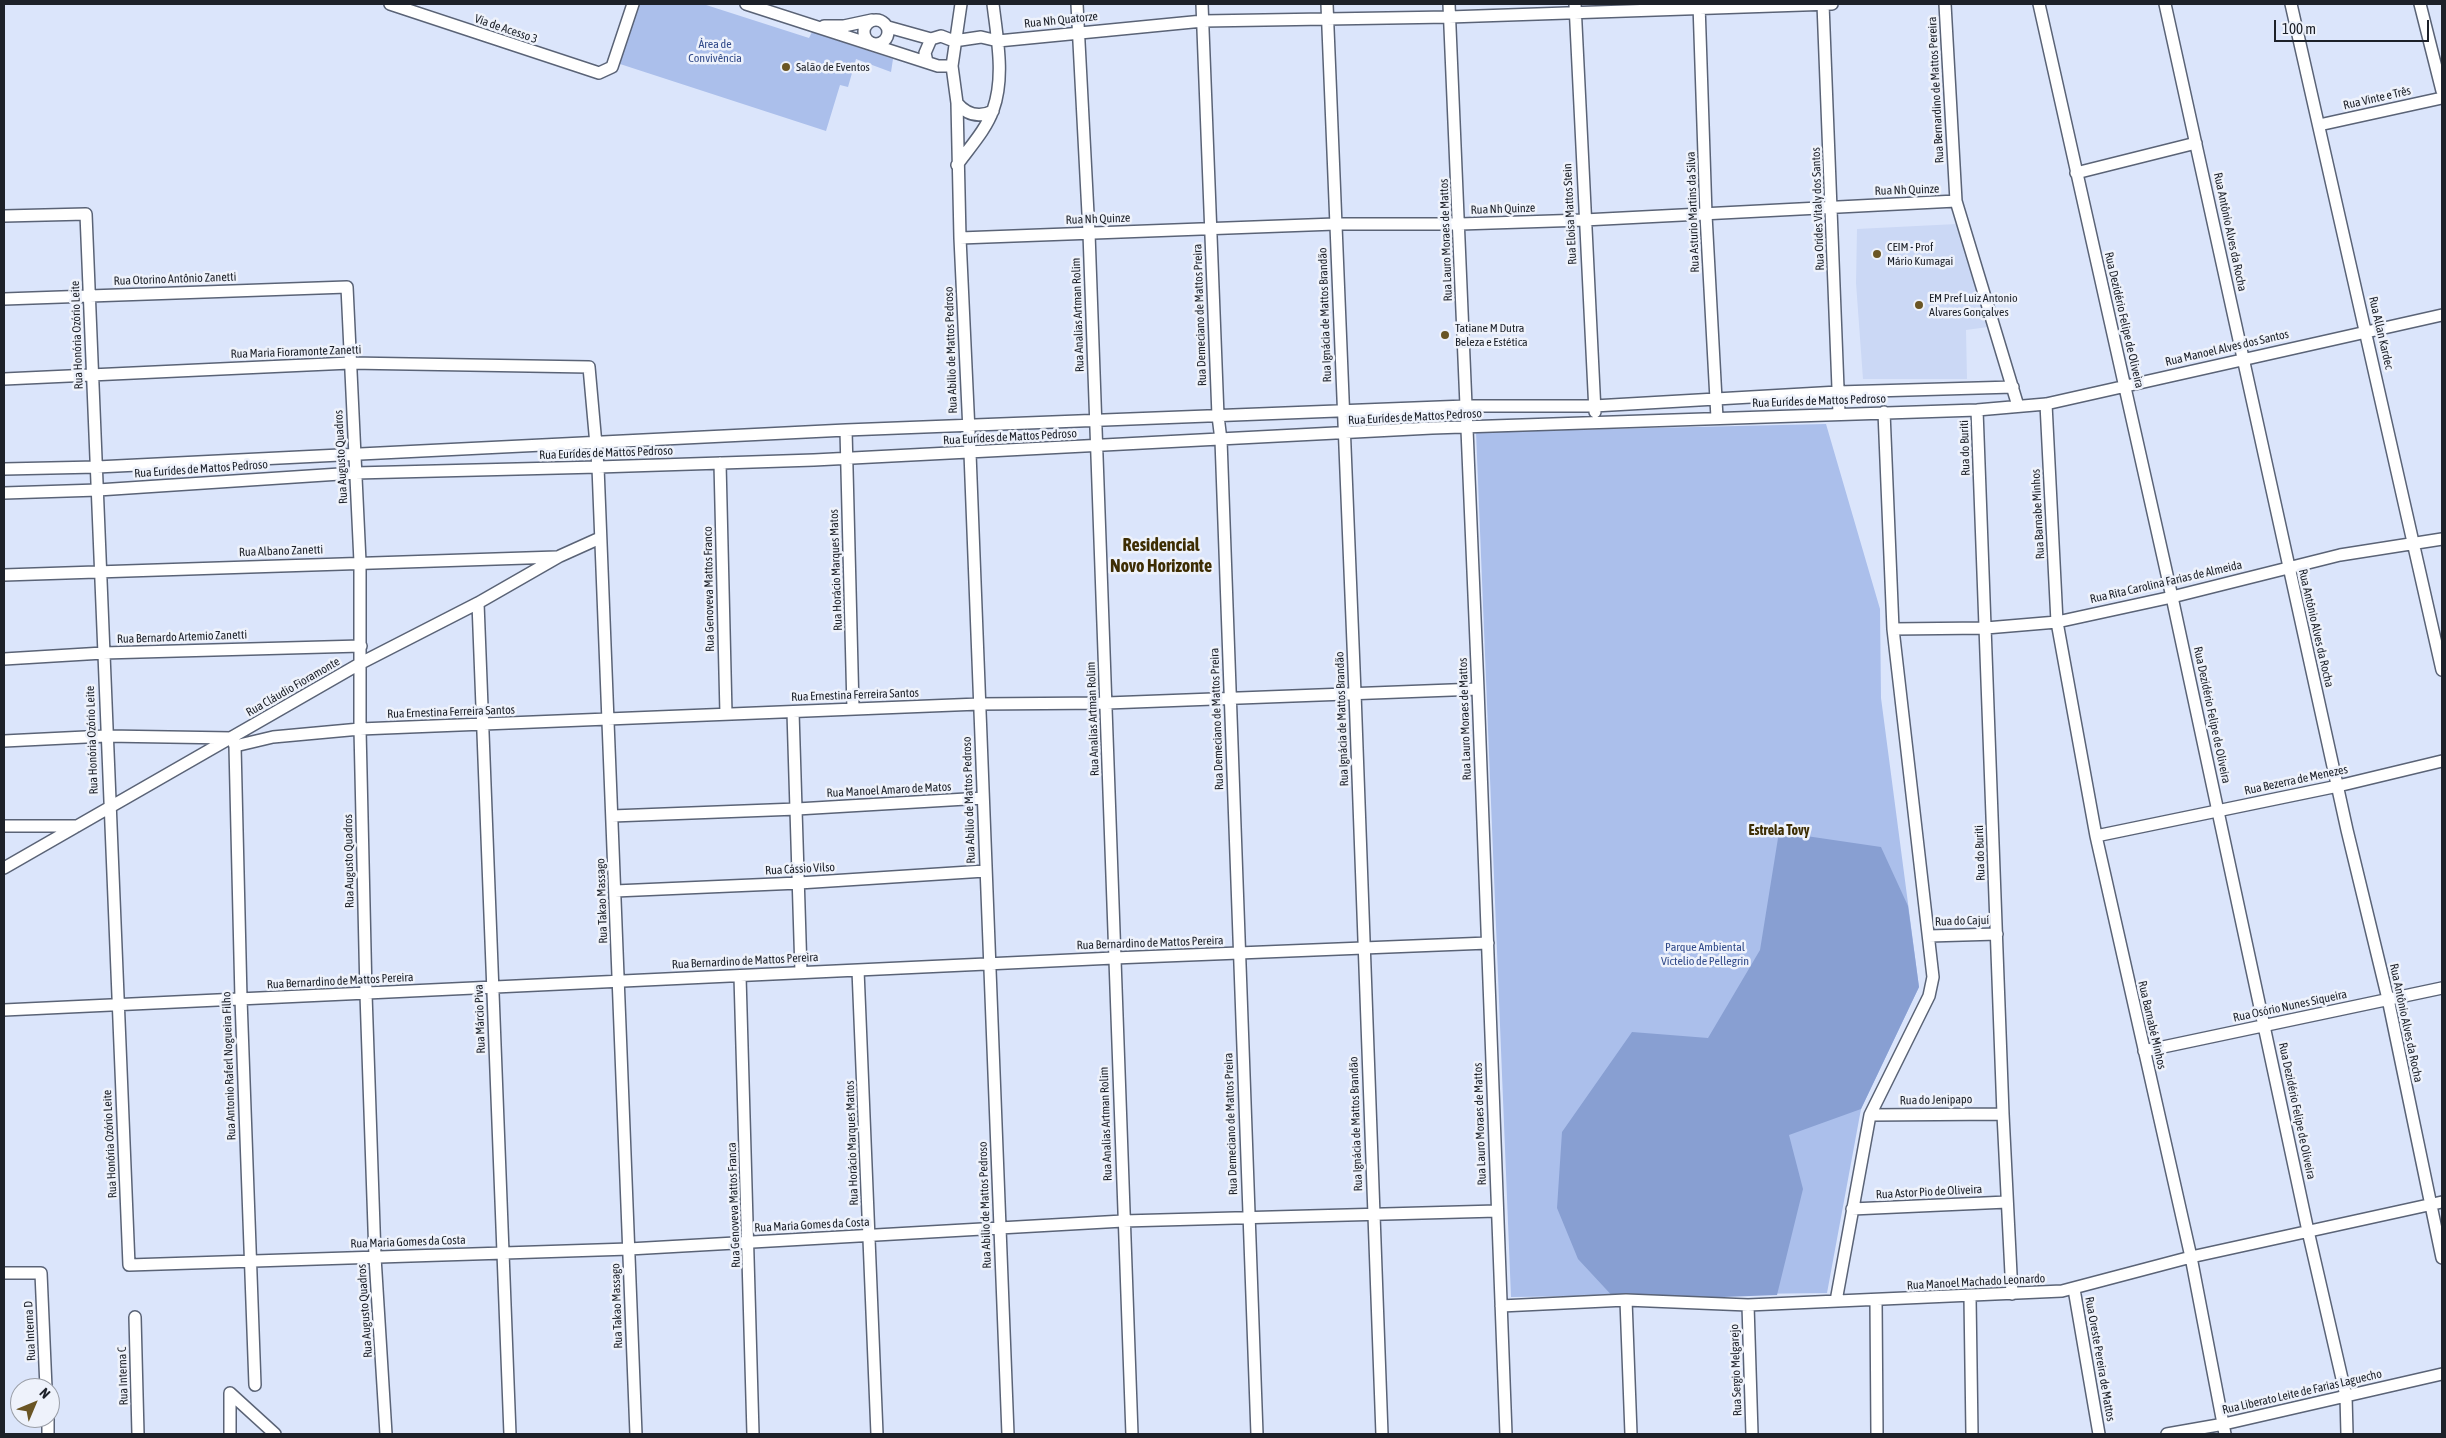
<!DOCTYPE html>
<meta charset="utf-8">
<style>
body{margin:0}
#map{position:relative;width:2446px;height:1438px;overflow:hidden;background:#dbe5fb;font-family:"Asap Condensed",sans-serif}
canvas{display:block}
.frame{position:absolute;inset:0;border:5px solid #1d2129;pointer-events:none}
.north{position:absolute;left:10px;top:1378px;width:50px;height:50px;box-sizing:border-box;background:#eef2fb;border:1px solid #9a9ea7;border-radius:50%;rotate:45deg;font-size:14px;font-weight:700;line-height:20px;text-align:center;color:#1d2129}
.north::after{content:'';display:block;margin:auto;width:18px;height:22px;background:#6a5524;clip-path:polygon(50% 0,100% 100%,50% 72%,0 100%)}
.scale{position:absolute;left:2274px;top:20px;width:155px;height:22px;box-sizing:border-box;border:2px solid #1d2129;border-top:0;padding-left:6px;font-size:15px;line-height:18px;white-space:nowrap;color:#1d2129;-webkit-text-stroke:4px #eef2fb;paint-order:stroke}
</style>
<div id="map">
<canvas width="2446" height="1438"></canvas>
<div class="frame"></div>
<div class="north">N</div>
<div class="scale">100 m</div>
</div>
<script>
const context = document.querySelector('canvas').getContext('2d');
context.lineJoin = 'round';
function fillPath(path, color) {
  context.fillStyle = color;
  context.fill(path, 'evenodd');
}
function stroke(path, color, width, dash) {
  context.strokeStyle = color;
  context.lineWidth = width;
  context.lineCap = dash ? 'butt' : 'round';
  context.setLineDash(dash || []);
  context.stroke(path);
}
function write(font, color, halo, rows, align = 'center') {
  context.font = font + ' "Asap Condensed",sans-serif';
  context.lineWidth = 5;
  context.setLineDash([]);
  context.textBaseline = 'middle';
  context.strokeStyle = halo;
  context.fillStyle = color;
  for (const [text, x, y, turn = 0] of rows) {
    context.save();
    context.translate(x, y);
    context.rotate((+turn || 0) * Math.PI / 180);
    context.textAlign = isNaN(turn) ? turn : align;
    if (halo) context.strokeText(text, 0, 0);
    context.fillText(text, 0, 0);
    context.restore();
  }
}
fillPath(new Path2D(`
 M1957,224L1988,327L1966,330L1967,379H1863L1856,283L1857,229Z`), '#cbd8f5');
fillPath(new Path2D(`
 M639,4H703L809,38L812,32L893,59L891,72L856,59L848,87L840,85L826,131L620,64Z
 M1826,424L1880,609L1881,698L1919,987L1861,1109L1827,1293L1511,1297L1476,432Z`), '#abbfeb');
fillPath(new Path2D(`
 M1779,832L1881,847L1908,906L1919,987L1861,1109L1789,1135L1803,1189L1777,1295L1617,1301L1578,1259L1557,1208L1562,1132L1632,1032L1708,1038L1760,950Z`), '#889fd2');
const minor = new Path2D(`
 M390,4L599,73L612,67L633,4
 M746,4L938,66H952
 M961,4L952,66L957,103L960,238L970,453L1008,1434
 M1077,4L1089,233L1132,1434
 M1202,4L1218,416L1221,440L1257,1434
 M1327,4L1355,693L1382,1434
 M1449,4L1478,689L1506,1434
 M1575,4L1595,412
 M1699,4L1706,215L1717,418
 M1823,4L1839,414
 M1945,4L1956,201L2018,406
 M2039,4L2172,597L2308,1231L2346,1396L2347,1434
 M2165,4L2347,830L2388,999L2442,1258
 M2291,4L2442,670
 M2420,4L2442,91
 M864 32a12 12 0 1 1 24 0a12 12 0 1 1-24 0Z
 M824,26H844L872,20
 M888,27L931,39L941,36L954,41L981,37L998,41L1203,21L1449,17L1832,4
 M927,62L925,53L931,39
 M957,103C967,115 979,118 993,111
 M2319,125L2442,98
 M957,165C969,148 986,130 993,110C1005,77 997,38 993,4
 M2076,173L2196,143
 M4,216L86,214C99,564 113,914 129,1265L629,1249L1123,1221L1497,1211
 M960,238L1335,224H1460L1584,220L1956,201
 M4,299L347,287L360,562V729L366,994L375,1257L386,1434
 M4,379L350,363L589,367L598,467L636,1434
 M2046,404L2057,622L2096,836L2191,1257L2225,1434
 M1977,410L2003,1114L2012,1294
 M846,430L853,709
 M720,463L726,714
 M4,469L97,467L846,430L1466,406H1594L1838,392L2013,387
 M4,493L98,490L355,473L598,467L814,460L1432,428L1977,410L2046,404L2442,315
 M4,575L557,557
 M478,603L510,1434
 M1893,629L1986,628L2057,622L2172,597L2340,555L2442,539
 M4,659L103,653L361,646
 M793,712L801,972
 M4,741L106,736L232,738L235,746L241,999L255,1385
 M235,746L273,737L360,729L979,704L1107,703L1478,689
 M612,816L797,809L983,798
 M4,826H77
 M2096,836L2338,786L2442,761
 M4,868L361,663L478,603L560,556L600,538
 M615,891L799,883L985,871
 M1929,936L1997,934
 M858,970L877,1434
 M740,976L753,1434
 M4,1010L1114,958L1488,943
 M2144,1051L2442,988
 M1870,1115L2003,1114
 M1852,1209L2007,1202
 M4,1273H41L46,1388
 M2074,1289L2099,1434
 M1970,1297L1972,1434
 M1626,1300L1631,1434
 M1876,1300L1877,1434
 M1836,1301L1870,1115L1929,996L1933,977L1893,629L1884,412
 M1748,1305L1752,1434
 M1501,1306L1626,1300L1748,1305L2062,1291L2191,1257L2442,1202
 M135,1317L138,1434
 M230,1393L275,1434
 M230,1393V1434
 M48,1418V1434
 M2167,1434L2224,1424L2442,1374`);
stroke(minor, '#5a6376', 14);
stroke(minor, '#fff', 11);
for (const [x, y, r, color] of [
 [786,67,5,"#6a5524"],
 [1877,254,5,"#6a5524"],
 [1919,305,5,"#6a5524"],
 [1445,335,5,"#6a5524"]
]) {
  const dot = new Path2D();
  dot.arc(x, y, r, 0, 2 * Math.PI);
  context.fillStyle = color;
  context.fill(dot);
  stroke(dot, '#eef2fb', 2);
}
write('12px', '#1d2129', '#eef2fb', [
 ["Rua Nh Quatorze",1061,20,-6],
 ["Via de Acesso 3",506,29,19],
 ["Rua Bernardino de Mattos Pereira",1936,90,-93],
 ["Rua Vinte e Três",2377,98,-13],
 ["Rua Nh Quinze",1907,190,-2],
 ["Rua Nh Quinze",1503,209,-2],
 ["Rua Orides Vitaly dos Santos",1818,209,-92],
 ["Rua Asturio Martins da Silva",1693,212,-92],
 ["Rua Eloisa Mattos Stein",1570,214,-93],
 ["Rua Nh Quinze",1098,219,-2],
 ["Rua Antônio Alves da Rocha",2230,232,78],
 ["Rua Lauro Moraes de Mattos",1446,240,-92],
 ["Rua Otorino Antônio Zanetti",175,279,-2],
 ["Rua Analias Artman Rolim",1078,315,-92],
 ["Rua Demeciano de Mattos Preira",1200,315,-92],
 ["Rua Ignácia de Mattos Brandão",1325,315,-92],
 ["Rua Dezidério Felipe de Oliveira",2124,320,77],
 ["Rua Allan Kardec",2381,333,77],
 ["Rua Honória Ozório Leite",77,335,-92],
 ["Rua Manoel Alves dos Santos",2227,348,-13],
 ["Rua Abilio de Mattos Pedroso",951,350,-92],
 ["Rua Maria Fioramonte Zanetti",296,352,-2],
 ["Rua Eurídes de Mattos Pedroso",1819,401,-2],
 ["Rua Eurídes de Mattos Pedroso",1415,417,-3],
 ["Rua Eurídes de Mattos Pedroso",1010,437,-3],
 ["Rua do Buriti",1965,448,-92],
 ["Rua Eurídes de Mattos Pedroso",606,453,-2],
 ["Rua Augusto Quadros",341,457,-93],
 ["Rua Eurídes de Mattos Pedroso",201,469,-4],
 ["Rua Barnabe Minhos",2038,514,-93],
 ["Rua Albano Zanetti",281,551,-2],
 ["Rua Horácio Marques Matos",836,570,-92],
 ["Rua Rita Carolina Farias de Almeida",2166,582,-13],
 ["Rua Genoveva Mattos Franco",709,589,-91],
 ["Rua Antônio Alves da Rocha",2316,628,77],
 ["Rua Bernardo Artemio Zanetti",182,637,-2],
 ["Rua Cláudio Fioramonte",293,687,-30],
 ["Rua Ernestina Ferreira Santos",855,695,-2],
 ["Rua Ernestina Ferreira Santos",451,712,-2],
 ["Rua Dezidério Felipe de Oliveira",2212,715,78],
 ["Rua Analias Artman Rolim",1093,719,-92],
 ["Rua Demeciano de Mattos Preira",1217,719,-92],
 ["Rua Ignácia de Mattos Brandão",1342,719,-92],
 ["Rua Lauro Moraes de Mattos",1465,719,-92],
 ["Rua Honória Ozório Leite",92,740,-92],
 ["Rua Bezerra de Menezes",2296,780,-12],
 ["Rua Manoel Amaro de Matos",889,790,-3],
 ["Rua Abilio de Mattos Pedroso",969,800,-92],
 ["Rua do Buriti",1980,853,-92],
 ["Rua Augusto Quadros",349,861,-91],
 ["Rua Cássio Vilso",800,869,-3],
 ["Rua Takao Massago",602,901,-92],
 ["Rua do Cajuí",1962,921,-2],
 ["Rua Bernardino de Mattos Pereira",1150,943,-2],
 ["Rua Bernardino de Mattos Pereira",745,961,-3],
 ["Rua Bernardino de Mattos Pereira",340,981,-3],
 ["Rua Osório Nunes Siqueira",2290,1006,-12],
 ["Rua Márcio Piva",480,1019,-92],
 ["Rua Antônio Alves da Rocha",2406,1023,78],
 ["Rua Barnabé Minhos",2152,1025,77],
 ["Rua Antonio Raferl Nogueira Filho",229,1066,-92],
 ["Rua do Jenipapo",1936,1100,-1],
 ["Rua Dezidério Felipe de Oliveira",2297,1111,78],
 ["Rua Analias Artman Rolim",1106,1124,-92],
 ["Rua Demeciano de Mattos Preira",1231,1124,-92],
 ["Rua Ignácia de Mattos Brandão",1356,1124,-92],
 ["Rua Lauro Moraes de Mattos",1480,1124,-92],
 ["Rua Horácio Marques Mattos",852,1143,-92],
 ["Rua Honória Ozório Leite",110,1144,-93],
 ["Rua Astor Pio de Oliveira",1929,1192,-3],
 ["Rua Genoveva Mattos Franca",734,1205,-92],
 ["Rua Abilio de Mattos Pedroso",985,1205,-92],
 ["Rua Maria Gomes da Costa",812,1225,-3],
 ["Rua Maria Gomes da Costa",408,1242,-2],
 ["Rua Manoel Machado Leonardo",1976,1282,-3],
 ["Rua Takao Massago",617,1306,-92],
 ["Rua Augusto Quadros",365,1311,-94],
 ["Rua Interna D",30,1331,-93],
 ["Rua Oreste Pereira de Mattos",2100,1359,80],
 ["Rua Sergio Melgarejo",1736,1370,-92],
 ["Rua Interna C",123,1376,-92],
 ["Rua Liberato Leite de Farias Laguecho",2302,1392,-13]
]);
write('12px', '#314a89', '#eef2fb', [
 ["Área de",715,44],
 ["Convivência",715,58],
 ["Parque Ambiental",1705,947],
 ["Victelio de Pellegrin",1705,961]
]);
write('12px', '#1d2129', '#eef2fb', [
 ["Salão de Eventos",796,67],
 ["CEIM - Prof",1887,247],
 ["Mário Kumagai",1887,261],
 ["EM Pref Luiz Antonio",1929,298],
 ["Alvares Gonçalves",1929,312],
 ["Tatiane M Dutra",1455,328],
 ["Beleza e Estética",1455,342]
], 'left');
write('bold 14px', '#3d2d03', '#eef2fb', [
 ["Estrela Tovy",1779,831]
]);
write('bold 18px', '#3d2d03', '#eef2fb', [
 ["Residencial",1161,545],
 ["Novo Horizonte",1161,566]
]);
</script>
